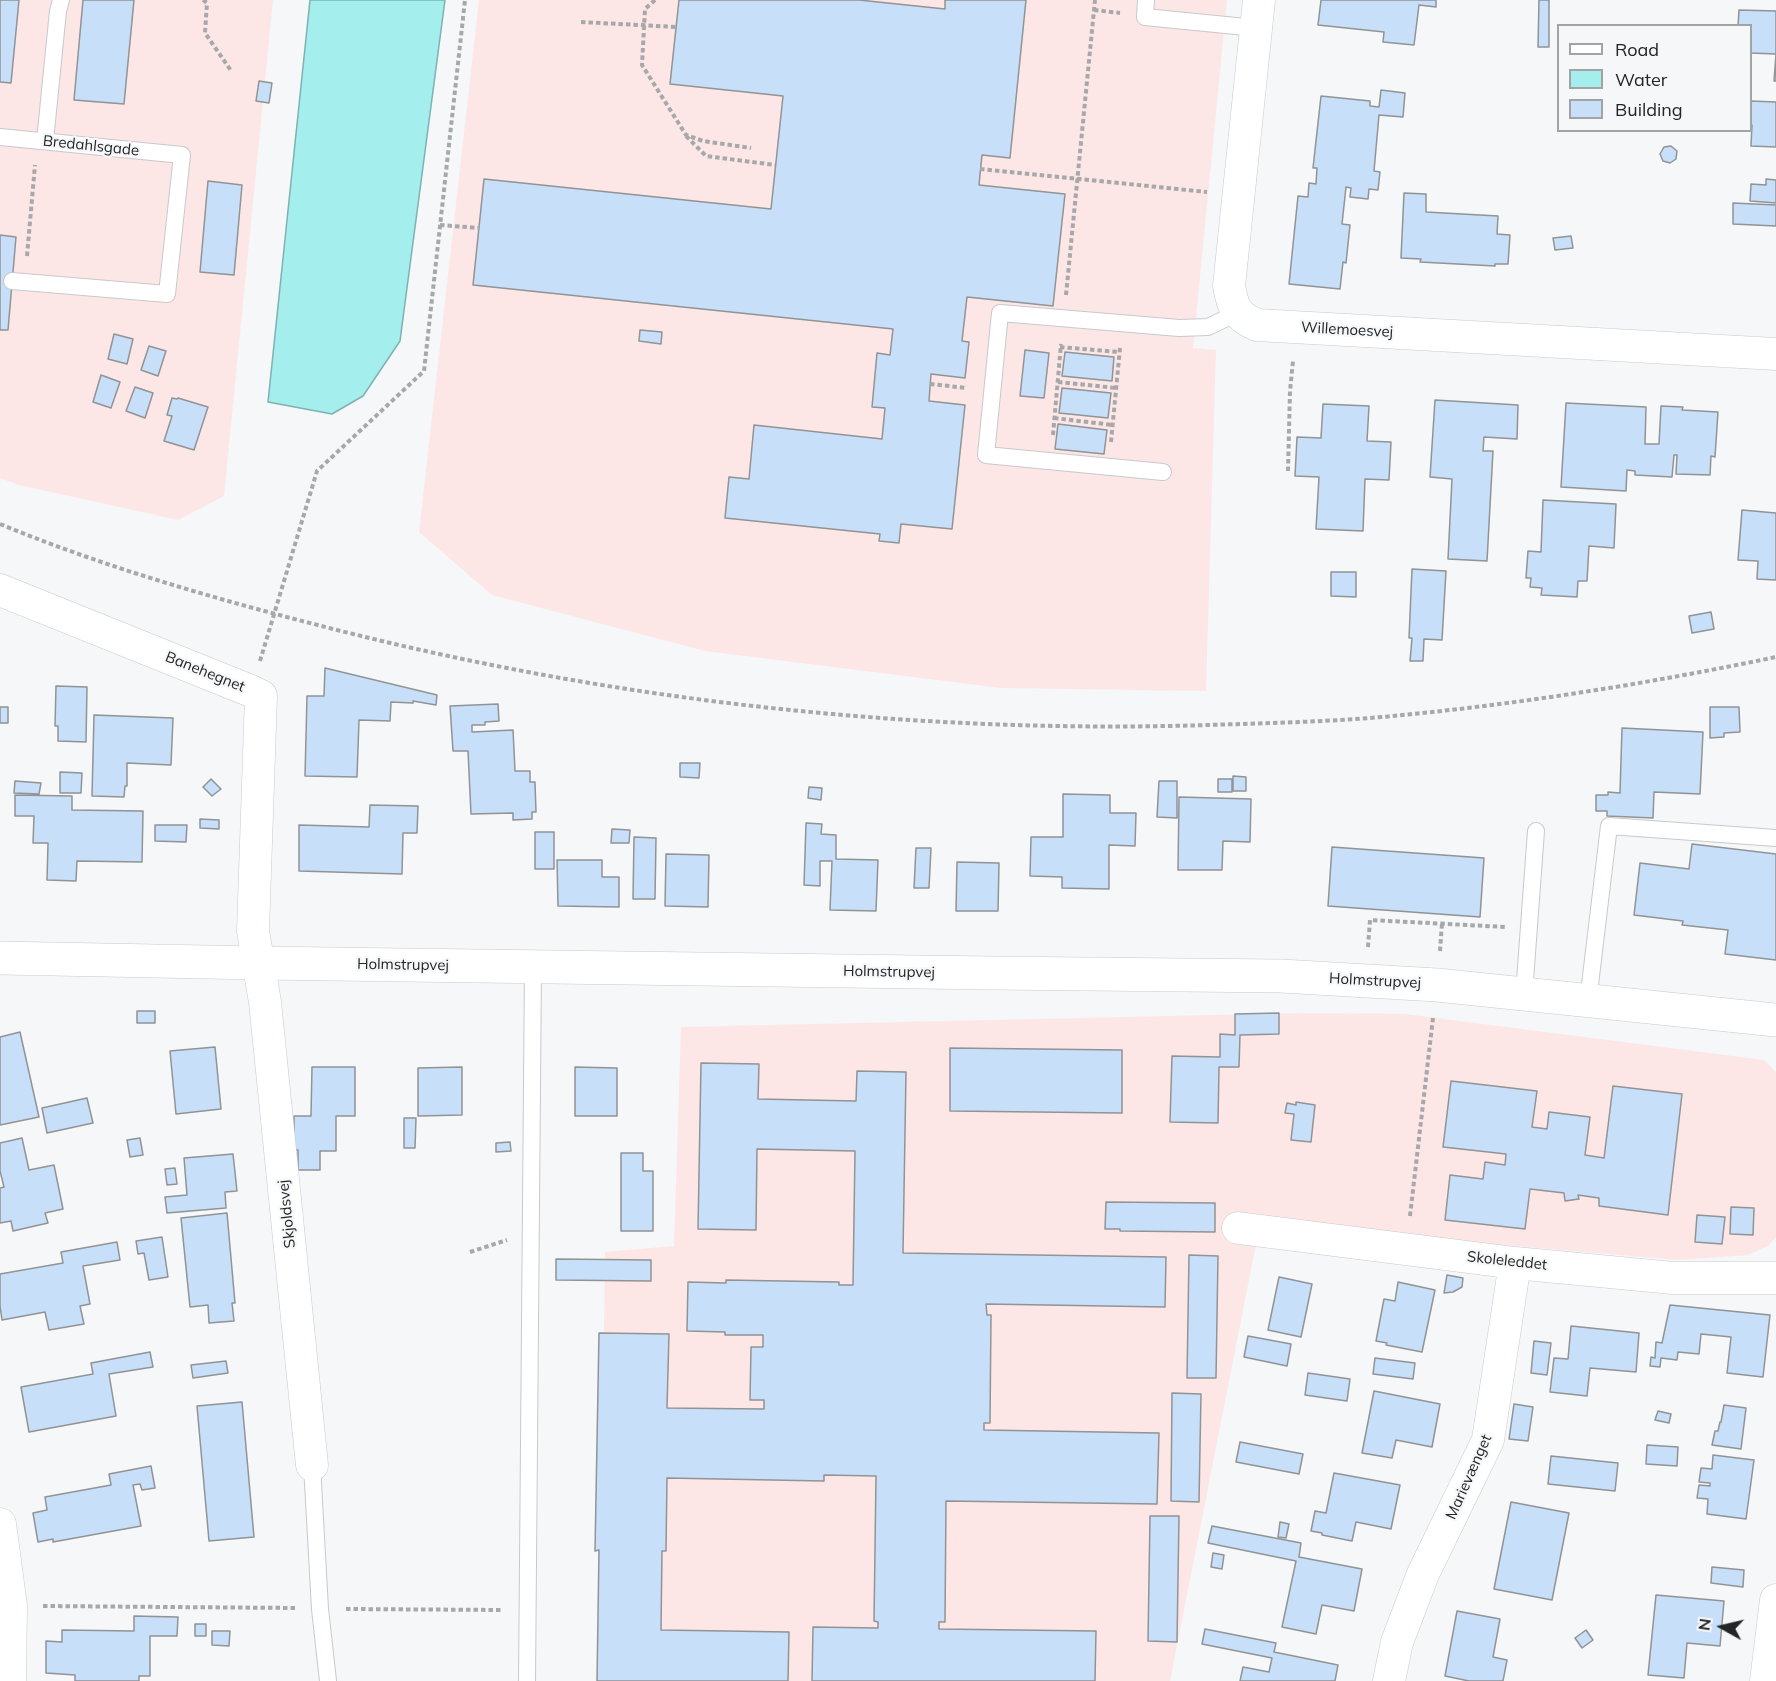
<!DOCTYPE html>
<meta charset="utf-8">
<style>
body{margin:0}
#map{position:relative;width:1776px;height:1681px;overflow:hidden;background:#f5f7f9;font-family:Mulish,sans-serif}
canvas{display:block}
.legend{position:absolute;left:1557px;top:24px;width:195px;height:108px;box-sizing:border-box;background:#f5f7f9;border:2px solid #a1a3a5;margin:0;padding:8px 10px;list-style:none;font-size:18px;color:#242526}
.legend li{display:flex;align-items:center;gap:12px;height:30px}
.legend b{width:30px;border:2px solid #a1a3a5}
.north{position:absolute;left:1692px;top:1597px;width:60px;height:60px;-webkit-text-stroke:4px #f5f7f9;paint-order:stroke;rotate:278deg;font-size:16px;font-weight:700;line-height:24px;text-align:center;color:#242526}
.north::after{content:'';display:block;margin:auto;width:21px;height:27px;background:#242526;clip-path:polygon(50% 0,100% 100%,50% 72%,0 100%)}
</style>
<div id="map">
<canvas width="1776" height="1681"></canvas>
<ul class="legend">
<li><b style="height:8px;background:#fff"></b>Road</li>
<li><b style="height:16px;background:#a4eeed"></b>Water</li>
<li><b style="height:16px;background:#c7dff9"></b>Building</li>
</ul>
<div class="north">N</div>
</div>
<script>
const context = document.querySelector('canvas').getContext('2d');
context.lineJoin = 'round';
function fillPath(path, color) {
  context.fillStyle = color;
  context.fill(path, 'evenodd');
}
function stroke(path, color, width, dash) {
  context.strokeStyle = color;
  context.lineWidth = width;
  context.lineCap = dash ? 'butt' : 'round';
  context.setLineDash(dash || []);
  context.stroke(path);
}
function write(font, color, halo, rows, align = 'center') {
  context.font = font + ' Mulish,sans-serif';
  context.lineWidth = 4.5;
  context.setLineDash([]);
  context.textBaseline = 'middle';
  context.strokeStyle = halo;
  context.fillStyle = color;
  for (const [text, x, y, turn = 0] of rows) {
    context.save();
    context.translate(x, y);
    context.rotate((+turn || 0) * Math.PI / 180);
    context.textAlign = isNaN(turn) ? turn : align;
    if (halo) context.strokeText(text, 0, 0);
    context.fillText(text, 0, 0);
    context.restore();
  }
}
fillPath(new Path2D(`
 M0,0H273L224,496L178,520L19,485L0,478Z
 M479,0H1227L1193,348L1216,350L1206,691L1001,688L705,651L492,595L419,532Z
 M1301,1013L1405,1014L1764,1060L1776,1072V1237L1768,1246L1748,1255L1678,1260L1260,1224L1170,1681H599L605,1252L674,1246L681,1027Z`), '#fde7e6');
const water = new Path2D(`
 M310,0H445L400,341L363,396L332,414L268,402Z`);
fillPath(water, '#a4eeed');
stroke(water, '#7eb2b1', 1.5);
const building = new Path2D(`
 M0,0H19L11,83L0,82Z
 M83,0H134L124,104L74,100Z
 M679,0H859L945,9V0H1026L1010,158L982,155L979,185L1065,194L1053,306L967,297L962,341L969,342L965,378L931,374L929,401L965,405L952,529L901,524L899,543L879,541L880,534L725,518L729,477L749,479L754,425L882,439L885,408L872,407L877,353L890,355L893,329L473,285L484,179L771,209L783,96L670,84Z
 M1321,0H1436V7L1419,5L1414,45L1383,42L1384,32L1318,25Z
 M1539,0H1549V47H1538Z
 M1739,10L1776,11V81H1774L1776,54L1750,53V26H1738Z
 M259,81L272,83L269,103L256,101Z
 M1381,90L1405,93L1403,117L1379,115L1374,171L1380,172L1378,190L1369,189L1368,199L1350,197L1351,188L1346,187L1342,224L1350,225L1346,263L1343,262L1340,289L1289,284L1298,196L1308,197L1309,183L1316,184L1317,168H1313L1321,96L1370,101V106L1379,107Z
 M1750,101L1776,102V147L1751,146L1752,125H1750Z
 M1671,146L1677,151L1676,159L1670,163L1663,161L1660,154L1664,147Z
 M1766,179L1776,180V203L1750,201L1751,184L1766,185Z
 M208,181L242,185L234,275L200,272Z
 M1404,193L1426,194V212L1498,216L1497,234L1510,235L1508,264H1495V266L1420,262L1421,259L1401,258Z
 M1733,203L1776,205V226L1733,224Z
 M0,235L16,237L8,330H0Z
 M1571,236L1573,248L1555,250L1553,238Z
 M640,330L662,332L661,344L639,341Z
 M114,334L133,339L127,364L108,359Z
 M149,346L166,351L158,376L141,370Z
 M1025,350L1049,353L1044,398L1020,396Z
 M1065,352L1114,357L1112,381L1062,376Z
 M101,375L120,382L111,408L93,402Z
 M135,387L153,393L145,418L126,411Z
 M1062,388L1111,393L1108,418L1059,413Z
 M172,398L177,399L178,398L208,407L194,450L164,441L172,416L167,415Z
 M1435,400L1518,405L1517,439L1484,437L1483,451H1493L1487,561L1448,559L1452,479L1430,477Z
 M1566,403L1646,407L1645,444H1659L1661,406L1683,407L1682,410L1718,412L1715,457L1711,456L1710,475L1676,474L1677,455H1674L1672,477L1635,475V471L1627,470L1626,491L1561,487Z
 M1323,404L1369,406L1367,441L1391,442L1389,480L1365,479L1363,531L1316,529L1319,477L1295,476L1297,437L1321,438Z
 M1058,424L1107,430L1104,454L1055,449Z
 M1543,500L1616,504L1614,548L1589,546L1587,581H1578L1577,597L1541,595L1542,588L1530,587L1531,578H1526L1528,551L1541,552Z
 M1742,510L1776,513V580L1757,579L1758,561L1738,560Z
 M1412,569L1446,571L1442,640L1424,639L1423,661H1410L1412,638H1409Z
 M1331,572H1356V597L1331,596Z
 M1711,612L1714,629L1692,633L1689,616Z
 M325,668L437,695L436,705L413,701V703L391,702L390,721L359,720L357,777L305,776L307,696H324Z
 M56,686L87,687L86,742L58,741V726H55Z
 M498,704L499,721L485,722V725H472V732L513,730L515,771H530V782H535L536,812H532V819L513,820V813L471,814L468,751H453L450,706Z
 M0,707H8V723H0Z
 M1710,707H1739L1740,732L1724,733V737L1710,738Z
 M94,715L173,718L171,765L127,763V786H125L124,797L92,796Z
 M1622,728L1703,732L1700,794L1654,792L1653,818L1607,816V811H1596V795H1608V792L1620,793Z
 M680,763H700L699,778L680,777Z
 M60,772L82,773L81,793H60Z
 M1233,776L1246,777V791H1233Z
 M211,779L221,789L212,796L203,787Z
 M1218,779H1232V792H1218Z
 M15,781L41,783L39,794L14,793Z
 M1159,781H1177V818L1157,817Z
 M809,787L822,788L821,800L808,798Z
 M1063,794L1110,795V813H1136L1135,846L1109,845V889L1062,888V877L1030,876L1031,837H1063Z
 M15,795L72,796V810L143,811L142,862L77,861L76,881L47,880L48,843H33L34,816H15Z
 M1179,797L1251,799L1250,842L1223,841L1222,870H1178Z
 M370,805L418,806L417,833H403L402,874L299,871V825L369,827Z
 M200,819L219,820V829L200,828Z
 M806,823L822,824L821,834L836,835V859L878,860L876,911L830,910L832,861H820V886L804,885Z
 M155,825H187L186,842L155,841Z
 M612,829L630,830L629,843H611Z
 M535,832H554V869H535Z
 M634,837L656,838L655,899H633Z
 M1692,844L1776,854V960L1725,954L1728,930L1682,925L1683,921L1634,915L1640,863L1689,869Z
 M1332,847L1484,858L1480,917L1328,906Z
 M916,848H931L929,888H914Z
 M666,854L709,855L708,907L665,906Z
 M557,860H602V877H619V907L558,906Z
 M957,862L999,863L998,911H956Z
 M137,1011H155V1023H137Z
 M1279,1013V1034L1240,1035L1239,1067H1219L1218,1123L1170,1122L1172,1056L1220,1057V1034L1235,1035V1014Z
 M20,1032L39,1117L0,1125V1037Z
 M215,1047L221,1109L176,1114L170,1051Z
 M950,1048L1122,1050V1113L950,1111Z
 M701,1063L759,1064L758,1099L856,1101L857,1071L906,1072L903,1253L1166,1257L1165,1307L986,1304L987,1315H991L990,1423H984V1430L1159,1433L1157,1504L946,1501L945,1622H939V1629L1096,1631L1095,1681H812L813,1627L878,1628V1622L874,1621L876,1476L824,1475V1481L667,1478L666,1551H662L661,1630L789,1632L788,1681H597L599,1550L595,1551L599,1333L669,1334L667,1408L764,1409V1400H750L751,1347H763V1335H725V1332L687,1331L688,1282L726,1283V1280L839,1282V1285H853L855,1151L757,1149L756,1230L698,1229Z
 M312,1067H355V1116H336V1151H320V1170H298V1150H294V1116H311Z
 M462,1067V1115L418,1116V1068Z
 M575,1067L617,1068V1116H575Z
 M1451,1081L1537,1091L1532,1127L1547,1129L1549,1112L1590,1117L1585,1155L1604,1158L1613,1086L1682,1094L1668,1215L1599,1206V1198L1578,1195L1579,1199L1565,1201L1564,1193L1530,1189L1525,1229L1445,1220L1450,1175L1483,1179L1485,1162L1505,1165L1506,1154L1443,1147Z
 M87,1098L93,1123L47,1133L42,1108Z
 M1296,1102L1315,1105L1311,1142L1291,1140L1294,1114L1285,1113L1287,1103L1296,1105Z
 M404,1118H416L415,1148H404Z
 M22,1138L29,1170L54,1165L63,1209L45,1213L48,1223L13,1231L11,1221L0,1223V1188L4,1187L0,1171V1143Z
 M140,1138L143,1155L130,1157L127,1140Z
 M510,1142L511,1151L496,1152V1143Z
 M621,1153H643V1171H653V1231H621Z
 M233,1154L237,1191L225,1192L226,1208L167,1213L165,1197L187,1195L184,1158Z
 M175,1168L177,1184L167,1185L165,1169Z
 M1106,1202L1215,1203V1232L1120,1231V1229H1105Z
 M1731,1207L1754,1208L1753,1235L1730,1234Z
 M227,1213L235,1303H232L234,1321L209,1323L208,1305L190,1307L181,1218Z
 M1697,1215L1725,1217L1722,1244L1695,1242Z
 M162,1237L168,1277L149,1280L144,1253L138,1254L136,1241Z
 M117,1242L120,1260L83,1266L90,1304L80,1306L84,1324L49,1330L45,1312L2,1320L0,1306V1274L63,1263L61,1252Z
 M1189,1255L1218,1256L1216,1378H1187Z
 M556,1259L651,1260V1281L556,1280Z
 M1447,1275L1463,1278L1462,1287L1453,1292L1444,1293Z
 M1279,1277L1312,1284L1301,1337L1268,1330Z
 M1398,1282L1435,1290L1422,1352L1386,1345L1387,1343L1376,1341L1384,1299L1395,1301Z
 M1670,1305L1770,1315L1763,1377L1727,1373L1731,1337L1701,1334L1699,1354L1678,1352L1677,1360L1661,1358L1660,1367L1650,1366L1651,1357L1655,1358L1656,1342L1662,1343Z
 M1571,1326L1639,1333L1636,1372L1590,1368L1587,1396L1550,1392L1554,1358L1568,1359Z
 M1248,1336L1291,1344L1287,1366L1244,1357Z
 M1534,1341L1551,1343L1547,1375L1531,1373Z
 M150,1352L153,1367L109,1374L116,1416L29,1432L21,1387L93,1374L91,1363Z
 M1375,1358L1415,1363L1413,1379L1373,1374Z
 M226,1361L228,1373L193,1378L191,1365Z
 M1308,1373L1350,1379L1347,1401L1305,1395Z
 M1374,1391L1440,1404L1432,1447L1396,1440L1392,1458L1362,1453Z
 M1172,1393L1201,1394L1199,1502L1171,1501Z
 M242,1402L254,1537L209,1541L197,1406Z
 M1514,1404L1533,1407L1528,1441L1509,1439Z
 M1724,1405L1746,1408L1741,1449L1712,1445L1715,1431H1718L1720,1422H1721Z
 M1658,1411L1671,1414L1669,1423L1655,1420Z
 M1240,1442L1303,1454L1299,1474L1236,1462Z
 M1647,1445L1678,1447L1677,1466L1646,1464Z
 M1713,1455L1754,1460L1746,1519L1707,1514L1708,1499L1697,1498L1699,1485L1710,1486V1483L1699,1482L1701,1468L1712,1469Z
 M1551,1456L1618,1463L1615,1491L1548,1484Z
 M151,1466L155,1488L142,1490L140,1484L133,1485L141,1526L53,1542V1539L38,1542L33,1513L47,1510L45,1497L111,1485L109,1474Z
 M1334,1473L1400,1485L1391,1529L1356,1522L1352,1541L1322,1535V1533L1311,1531L1315,1511L1326,1513Z
 M1511,1502L1569,1513L1552,1600L1494,1589Z
 M1150,1516H1179L1177,1642L1148,1641Z
 M1280,1522L1289,1524L1286,1538L1278,1537Z
 M1212,1526L1301,1543L1299,1557L1362,1569L1354,1611L1322,1605L1316,1634L1282,1627L1296,1561L1208,1543Z
 M1213,1553L1224,1555L1222,1569L1211,1567Z
 M1712,1567L1744,1570L1743,1587L1711,1583Z
 M1656,1595L1724,1601L1720,1646L1687,1643L1684,1678L1648,1675Z
 M1457,1611L1500,1619L1493,1657L1507,1660L1503,1681H1469L1445,1676Z
 M134,1616L178,1617L177,1636H150V1676H139V1681H75V1675L46,1673V1641L62,1642V1630L134,1631Z
 M195,1624H206V1636H195Z
 M1205,1629L1276,1643L1274,1652L1338,1665L1335,1681H1240L1243,1667L1269,1672L1272,1658L1202,1644Z
 M1586,1630L1593,1640L1582,1648L1575,1638Z
 M212,1631H230L229,1646L212,1645Z`);
fillPath(building, '#c7dff9');
stroke(building, '#919395', 1.5);
const lane = new Path2D(`
 M1146,0L1145,17L1256,28
 M0,137L182,155L167,294L12,281
 M45,141L58,11L61,0
 M1163,472L986,455L1000,313L1179,328L1208,327L1237,313
 M1524,994L1536,831
 M1588,1001L1609,826L1776,838
 M312,1465L320,1609L328,1681
 M527,1681L533,966`);
const street = new Path2D(`
 M1259,0L1229,286C1233,308 1236,316 1257,325L1776,354
 M0,590L251,691L261,696L253,931L265,1002L312,1465
 M1238,1228L1515,1263L1673,1278H1776
 M0,1524L11,1606L10,1681
 M1389,1681L1397,1642L1423,1574L1488,1440L1515,1263
 M1766,1681L1776,1600`);
const secondary = new Path2D(`
 M0,958L259,963L992,973L1281,976L1437,985L1776,1020`);
stroke(lane, '#c7c9cb', 18);
stroke(street, '#c7c9cb', 33);
stroke(secondary, '#c7c9cb', 34);
stroke(new Path2D(`
 M203,0L207,3L205,33L232,72
 M655,0L645,9L642,65L686,135L703,141L751,148
 M1094,10L1120,13
 M581,22L677,27
 M686,136L706,156L775,165
 M980,169L1207,192
 M440,225L479,228
 M27,256L35,165
 M1066,295L1095,0
 M1060,347L1119,352
 M1058,382L1116,388
 M930,384L967,388
 M1054,418L1113,425
 M1053,435L1061,344
 M1111,442L1120,348
 M1288,471L1290,391L1293,361
 M0,524C109,569 223,601 337,630C622,702 916,734 1209,725C1267,723 1324,722 1382,717C1514,705 1646,684 1776,657
 M260,661L317,471L424,371L465,0
 M1368,947L1370,920L1506,927
 M1440,951L1442,923
 M1410,1216L1433,1018
 M470,1252L507,1240
 M43,1606L296,1608
 M346,1609L503,1610`), '#a7a8aa', 4, [4.5, 3]);
stroke(lane, '#fff', 16);
stroke(street, '#fff', 32);
stroke(secondary, '#fff', 33);
write('15px', '#242526', '#f5f7f9', [
 ["Bredahlsgade",91,146,6],
 ["Willemoesvej",1347,330,3],
 ["Banehegnet",205,672,22],
 ["Holmstrupvej",403,965,1],
 ["Holmstrupvej",889,972,1],
 ["Holmstrupvej",1375,981,3],
 ["Skjoldsvej",287,1214,-96],
 ["Skoleleddet",1507,1261,6],
 ["Marievænget",1469,1477,-66]
]);
</script>
